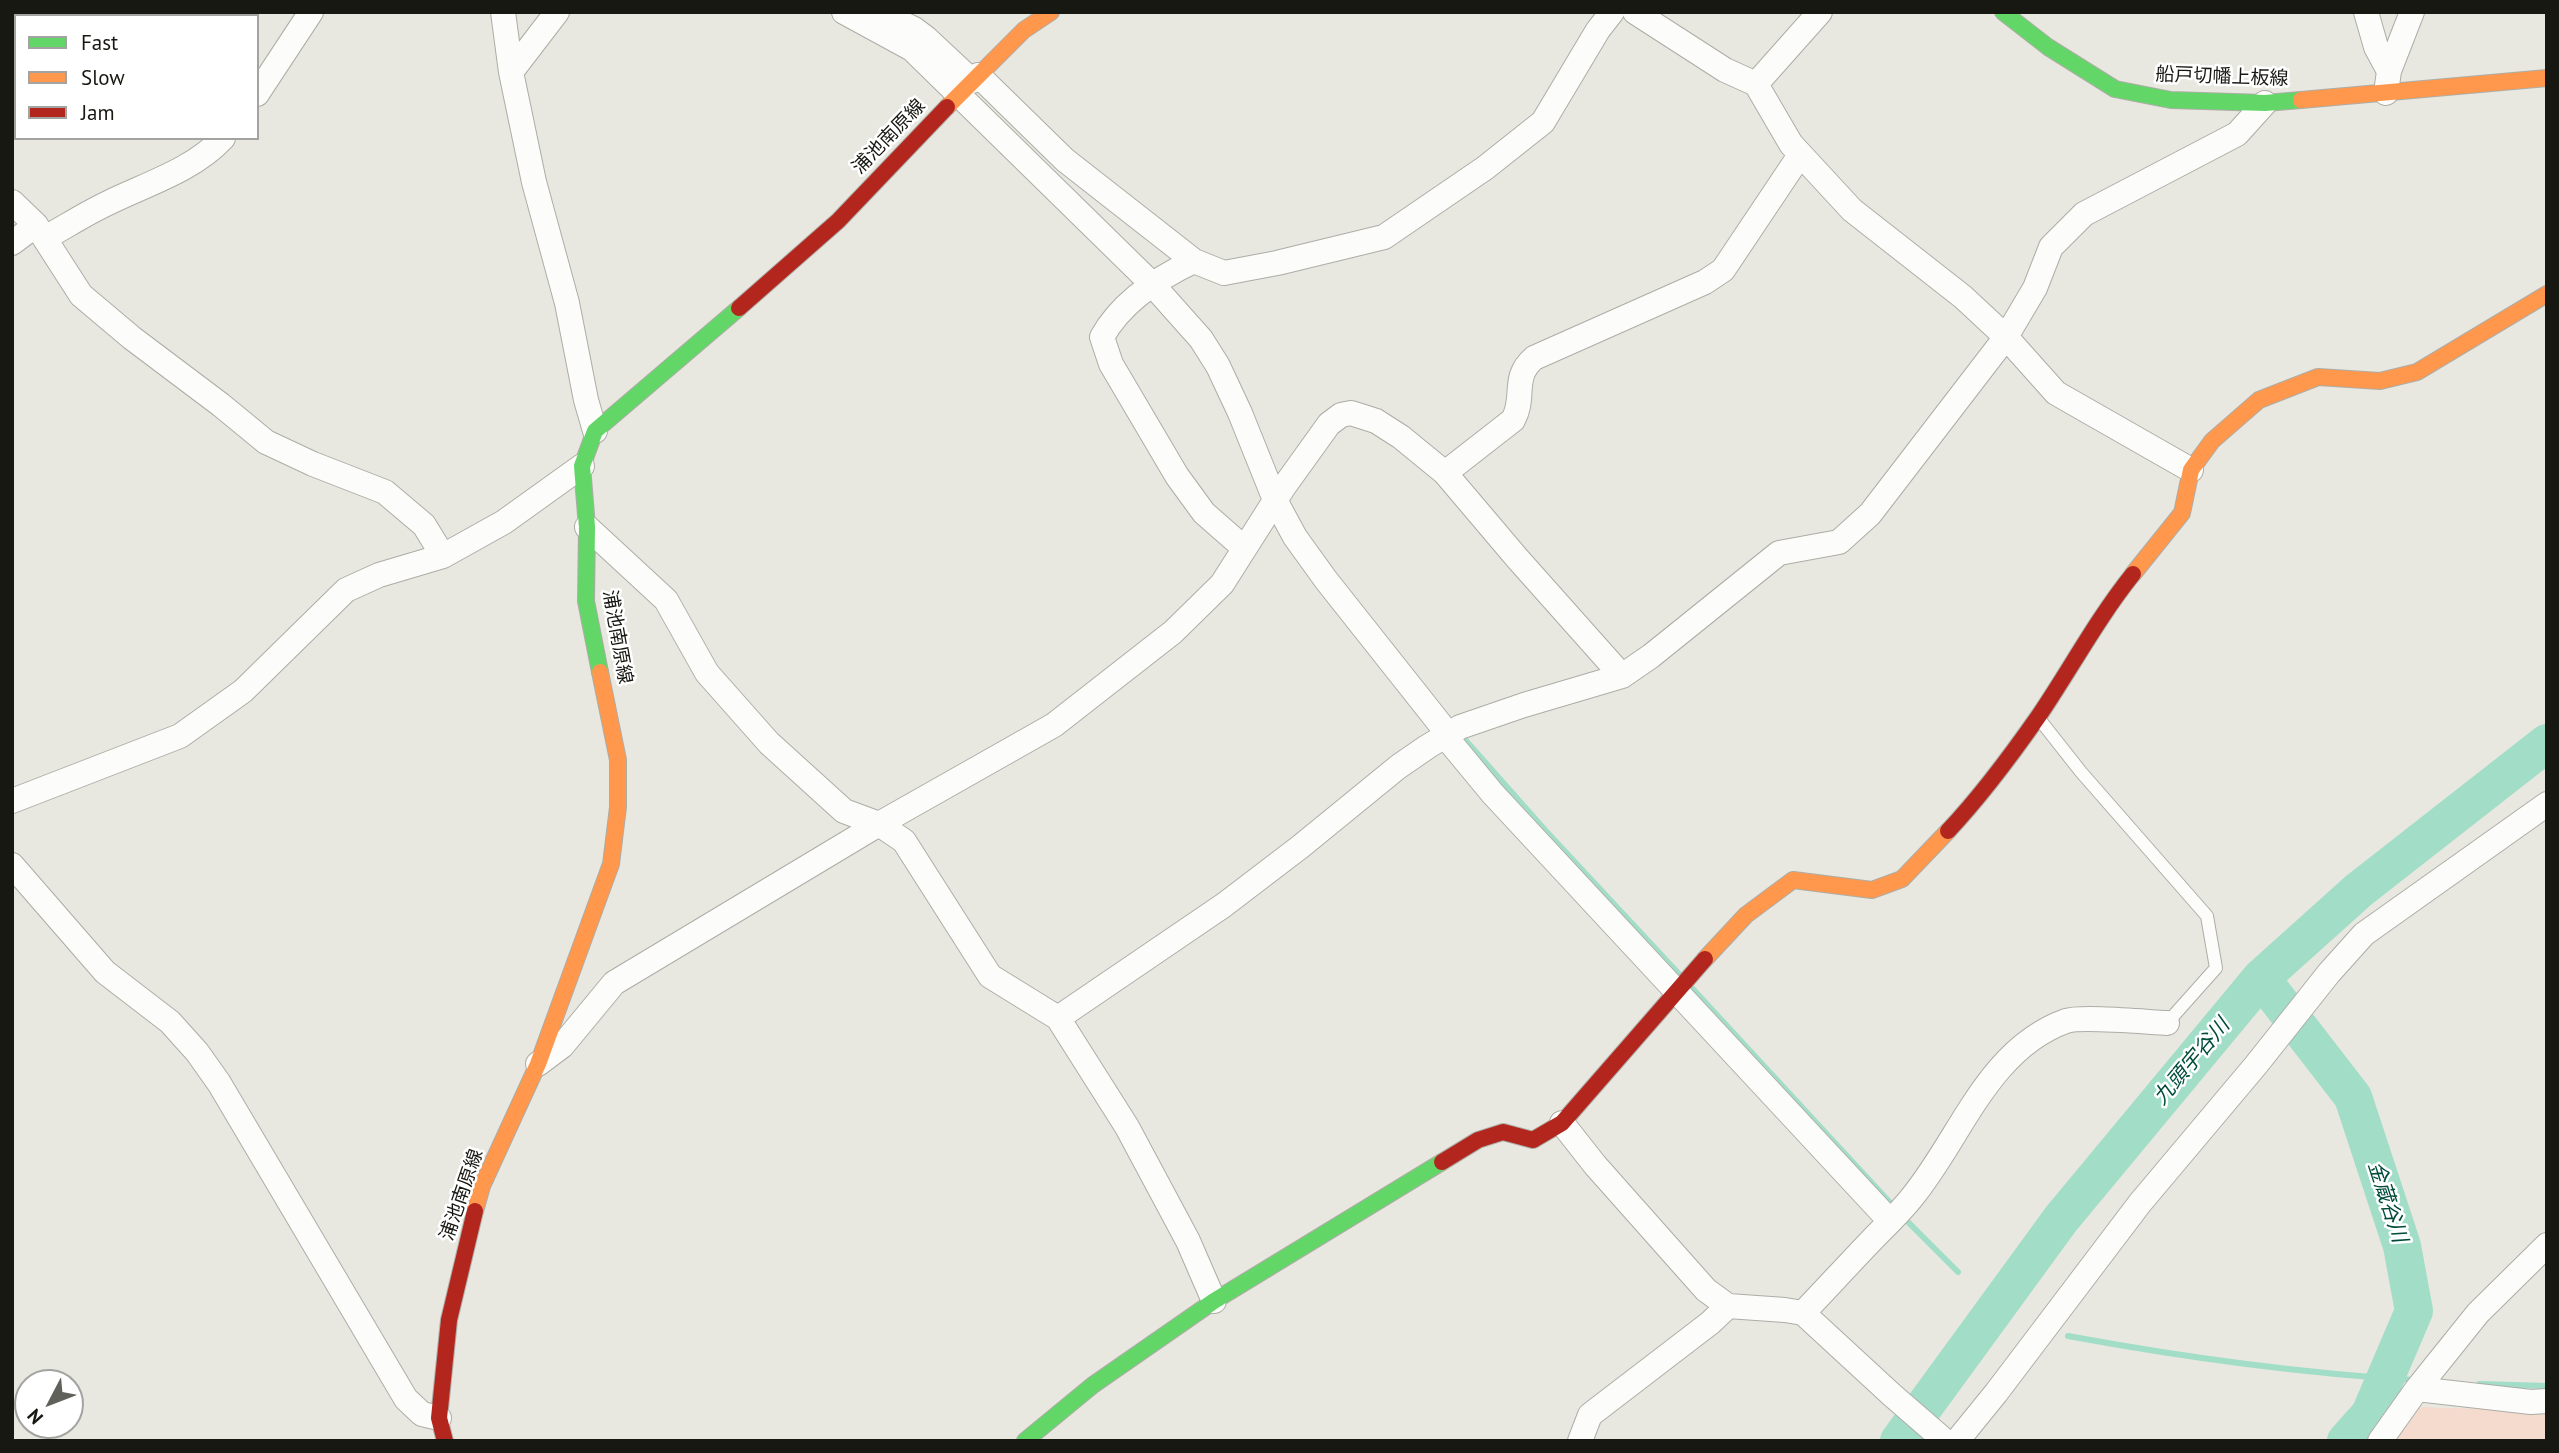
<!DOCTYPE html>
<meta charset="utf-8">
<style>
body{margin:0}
#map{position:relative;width:2559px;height:1453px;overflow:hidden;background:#e8e8e0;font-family:"PT Sans",sans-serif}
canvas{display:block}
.frame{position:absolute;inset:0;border:14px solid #181813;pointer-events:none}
.legend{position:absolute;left:14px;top:14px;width:245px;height:126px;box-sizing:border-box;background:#fff;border:2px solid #a3a3a1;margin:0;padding:9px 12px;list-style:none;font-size:21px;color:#181813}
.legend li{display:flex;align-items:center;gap:14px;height:35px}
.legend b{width:35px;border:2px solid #a3a3a1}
.north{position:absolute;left:14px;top:1369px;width:70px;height:70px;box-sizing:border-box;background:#fff;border:2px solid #a3a3a1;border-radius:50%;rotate:228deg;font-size:19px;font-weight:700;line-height:28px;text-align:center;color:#181813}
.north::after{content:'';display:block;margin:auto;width:24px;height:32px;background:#61615b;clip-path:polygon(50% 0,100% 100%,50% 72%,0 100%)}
</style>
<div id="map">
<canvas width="2559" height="1453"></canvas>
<div class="frame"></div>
<ul class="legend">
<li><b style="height:9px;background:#63d668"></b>Fast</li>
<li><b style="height:9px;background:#ff974d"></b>Slow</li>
<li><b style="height:9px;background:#b3261e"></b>Jam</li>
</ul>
<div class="north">N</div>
</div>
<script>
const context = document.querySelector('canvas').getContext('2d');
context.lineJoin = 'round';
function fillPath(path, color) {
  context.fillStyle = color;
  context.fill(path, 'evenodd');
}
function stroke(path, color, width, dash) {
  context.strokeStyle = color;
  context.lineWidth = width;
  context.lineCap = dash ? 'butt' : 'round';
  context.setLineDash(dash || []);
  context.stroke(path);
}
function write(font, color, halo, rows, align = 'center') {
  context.font = font + ' "PT Sans","Noto Sans JP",sans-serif';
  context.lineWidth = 5;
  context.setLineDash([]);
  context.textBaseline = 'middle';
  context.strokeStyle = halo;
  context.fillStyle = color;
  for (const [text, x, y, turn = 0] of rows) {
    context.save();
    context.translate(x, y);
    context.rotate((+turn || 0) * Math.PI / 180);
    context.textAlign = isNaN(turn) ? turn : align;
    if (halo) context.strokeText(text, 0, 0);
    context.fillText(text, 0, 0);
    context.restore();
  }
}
fillPath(new Path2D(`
 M2419,1407L2547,1411V1441H2395Z`), '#f4dbce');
stroke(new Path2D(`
 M1460,734L1545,830L1679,974
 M1691,987L1895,1208
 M1902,1216L1958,1272
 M2068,1336C2182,1357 2298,1373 2414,1380
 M2479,1384L2547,1386`), '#a2ddc8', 6);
stroke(new Path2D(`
 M2261,978L2353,1097L2402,1246L2414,1311L2370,1414L2346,1441
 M1899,1441L2061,1219L2261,978L2359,890L2547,743`), '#a2ddc8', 38);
const lane = new Path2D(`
 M2040,720L2081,772L2207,916L2216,968L2167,1023`);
const street = new Path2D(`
 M503,12L511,72L534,182L567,303L586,400L595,431
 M844,12L912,49L1152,284L1201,339L1218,366L1240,413L1275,500L1295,537L1326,580L1448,734
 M879,12L914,29L926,38L972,81
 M1635,12L1725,70L1756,84
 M1820,12L1756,84L1791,144L1852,210L1963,297L2006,337L2056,393L2191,470
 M2366,12L2376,47L2389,71L2386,93
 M2389,71L2412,12
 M511,72L557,12
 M978,75L1065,160L1194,261L1224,273L1277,263L1384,237L1485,168L1543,122L1598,30L1612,12
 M257,94L311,12
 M12,202L36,225L81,295L132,338L221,405L266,442L313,464L385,492L424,525L443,556
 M45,238C65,227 85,214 106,204C146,184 192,171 223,138
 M12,243L36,225
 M1194,261C1158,278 1122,301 1102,337L1111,364L1177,476L1204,513L1244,548
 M1445,473L1513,420C1526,397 1511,378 1534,358L1705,282L1723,270L1800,155
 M587,527L666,600L707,673L769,743L844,811L879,824L904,841L990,976L1058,1018L1127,1127L1188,1241L1214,1301
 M1445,736L1493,794L1890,1221
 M12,801L180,736L243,691L346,590L379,575L443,556L504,522L582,466
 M12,865L105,972L170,1022L197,1052L219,1083L406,1399L422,1414L439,1418
 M1058,1018L1224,905L1300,847L1398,767L1427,747L1460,727L1524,705L1622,676L1651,656L1779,553L1839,542L1870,514L2006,337L2035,288L2051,247L2084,214L2237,134L2265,103
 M538,1064L562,1046L614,983L879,824L1054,725L1173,632L1222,584L1283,488L1329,424L1341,415L1351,413L1376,421L1401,437L1445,473L1517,558L1622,676
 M1562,1123L1595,1165L1706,1290L1728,1306L1785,1310L1803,1313L1892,1395L1945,1441
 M1803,1313C1825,1290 1847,1266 1869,1243C1884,1227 1900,1213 1913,1196C1961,1137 1988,1049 2066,1021C2082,1016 2146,1022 2167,1023
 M2417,1389L2531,1402L2547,1401
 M1580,1441L1590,1415L1710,1323L1728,1306
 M1957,1441L1996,1393L2140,1203L2256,1065L2329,973L2364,934L2547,804
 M2380,1441L2417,1389L2478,1313L2547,1245`);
const fast = new Path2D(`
 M2003,12L2048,47L2115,89L2171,100L2265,103L2301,100
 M600,672L586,601L587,527L582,466L595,431L739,308
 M1025,1441L1093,1385L1214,1301L1442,1162`);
const slow = new Path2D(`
 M2301,100L2547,78
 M947,107L1024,30L1051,12
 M2133,574L2182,513L2191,470L2212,441L2259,400L2318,377L2380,381L2417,372L2547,294
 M1705,959L1746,915L1793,880L1872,890L1902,879L1948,831
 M475,1211L482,1186L538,1064L611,864L618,807V760L600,672`);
const jam = new Path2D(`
 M739,308L838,221L947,107
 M1948,831C1981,796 2010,757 2038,717C2070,670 2097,619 2133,574
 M1442,1162L1478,1140L1503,1132L1533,1140L1562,1123L1705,959
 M445,1441L439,1418L449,1320L475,1211`);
stroke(lane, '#adada7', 14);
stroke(street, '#adada7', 26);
stroke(fast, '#adada7', 18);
stroke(slow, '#adada7', 18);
stroke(jam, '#adada7', 18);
stroke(lane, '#fcfcfa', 12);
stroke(street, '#fcfcfa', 24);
stroke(fast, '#63d668', 16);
stroke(slow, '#ff974d', 16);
stroke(jam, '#b3261e', 16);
write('19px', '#181813', '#fff', [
 ["船戸切幡上板線",2222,77,2],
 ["浦池南原線",889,137,-46],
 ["浦池南原線",617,637,80],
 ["浦池南原線",462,1195,-71]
]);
write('italic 21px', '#004c3b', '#fff', [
 ["九頭宇谷川",2192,1062,-50],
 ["金蔵谷川",2387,1202,72]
]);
</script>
